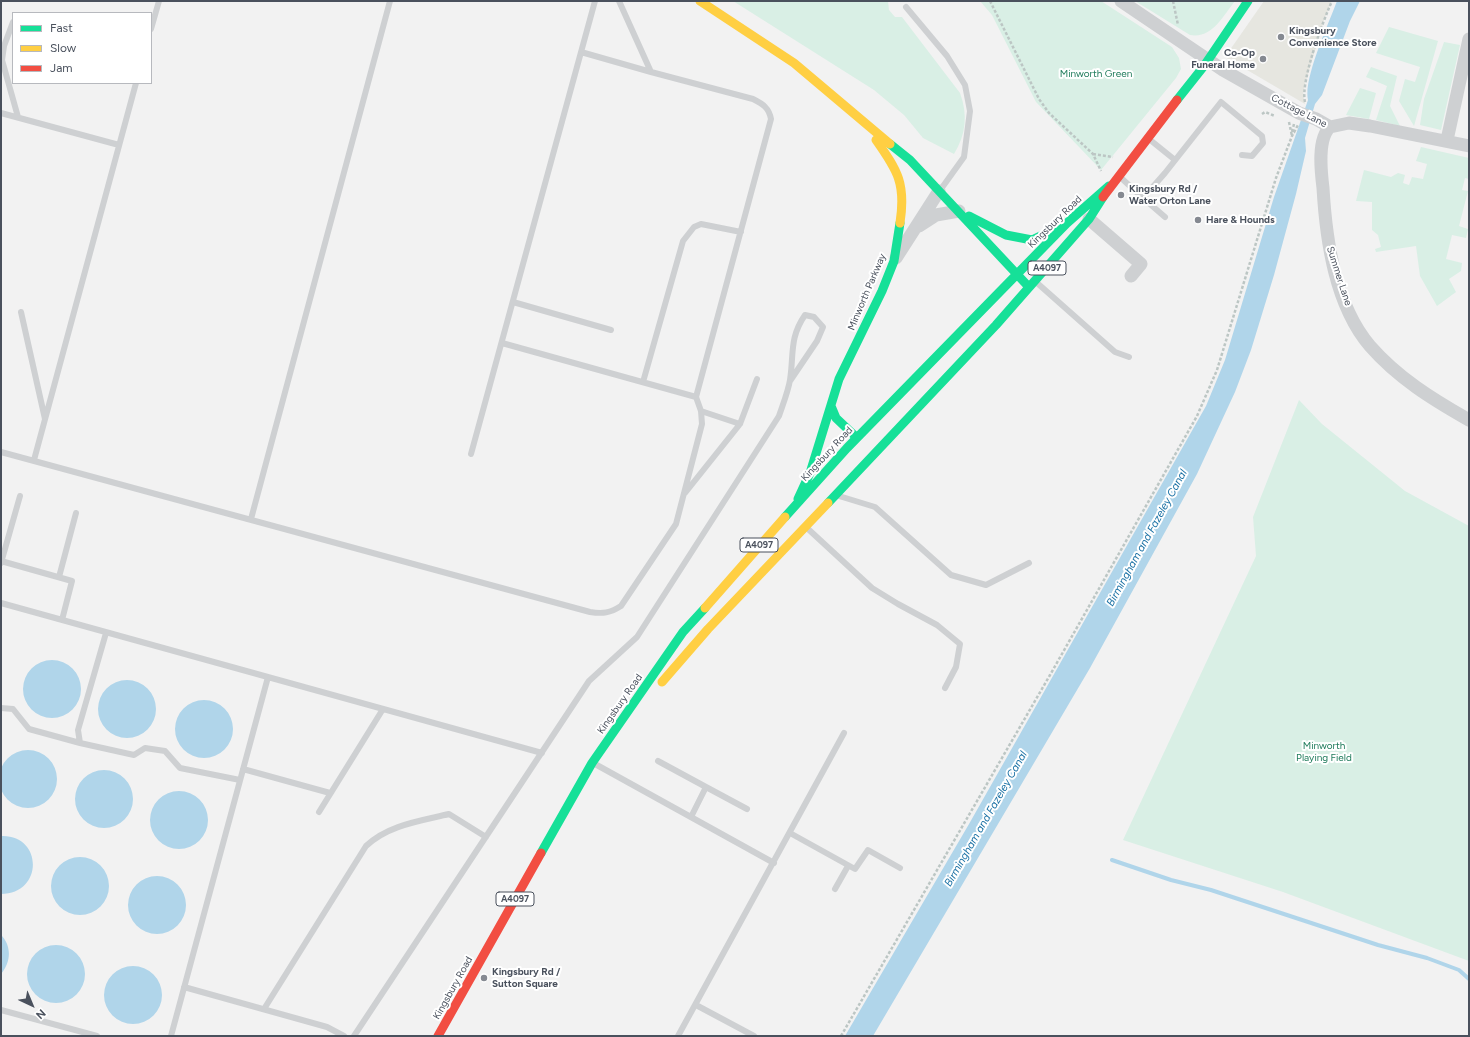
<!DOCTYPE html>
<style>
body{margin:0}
#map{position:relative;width:1470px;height:1037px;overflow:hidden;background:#f2f2f2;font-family:Figtree,sans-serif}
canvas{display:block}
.frame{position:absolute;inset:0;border:2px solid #4a515d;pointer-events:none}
.legend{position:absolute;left:12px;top:12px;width:140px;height:72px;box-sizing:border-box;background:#fff;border:1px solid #b7b9be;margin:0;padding:5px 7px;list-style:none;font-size:12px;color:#4a515d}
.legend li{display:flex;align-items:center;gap:8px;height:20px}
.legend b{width:20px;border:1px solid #b7b9be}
.north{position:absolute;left:12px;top:985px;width:40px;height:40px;-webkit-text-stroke:3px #fff;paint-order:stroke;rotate:136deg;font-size:11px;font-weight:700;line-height:16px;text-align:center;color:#4a515d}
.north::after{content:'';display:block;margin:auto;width:14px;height:18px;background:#4a515d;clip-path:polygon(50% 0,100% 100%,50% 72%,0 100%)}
</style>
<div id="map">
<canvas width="1470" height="1037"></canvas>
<div class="frame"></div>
<ul class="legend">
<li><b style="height:5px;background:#16e098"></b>Fast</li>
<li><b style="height:5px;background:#ffcf43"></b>Slow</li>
<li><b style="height:5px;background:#f24e42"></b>Jam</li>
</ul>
<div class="north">N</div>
</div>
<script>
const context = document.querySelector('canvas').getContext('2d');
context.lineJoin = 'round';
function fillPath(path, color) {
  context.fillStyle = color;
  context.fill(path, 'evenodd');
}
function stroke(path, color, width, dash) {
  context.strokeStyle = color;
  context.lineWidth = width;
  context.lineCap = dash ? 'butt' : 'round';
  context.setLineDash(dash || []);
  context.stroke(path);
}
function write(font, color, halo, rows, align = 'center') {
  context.font = font + ' Figtree,sans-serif';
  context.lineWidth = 4;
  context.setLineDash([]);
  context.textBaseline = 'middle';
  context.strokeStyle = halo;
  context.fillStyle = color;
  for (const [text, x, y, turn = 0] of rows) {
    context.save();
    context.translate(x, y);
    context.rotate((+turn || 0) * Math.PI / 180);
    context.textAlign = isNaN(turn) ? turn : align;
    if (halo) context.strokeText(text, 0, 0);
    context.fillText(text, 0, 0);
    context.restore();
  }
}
fillPath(new Path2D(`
 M1264,1H1332L1324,20L1305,84L1303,95L1305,104L1225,57Z`), '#e6e6e0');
fillPath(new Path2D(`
 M733,1H888L889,10L895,17H902L960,93C968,115 966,134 954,154L923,138L904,115L874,90Z
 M980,1H1101L1172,47L1179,58L1181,69L1176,78L1101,170L1036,102L992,15Z
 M1135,1H1235C1223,16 1212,39 1190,35Z
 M1389,27L1438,41L1414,126L1399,101L1405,79L1415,82L1420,67L1376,53Z
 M1444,42L1460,45L1441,130L1420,125L1424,99Z
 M1371,67L1397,76L1390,106L1400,126L1376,120L1387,86L1366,77Z
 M1360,88L1376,93L1369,119L1346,115Z
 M1421,147L1469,158V179L1465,178L1462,190L1468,191L1459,226L1468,229L1466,238L1452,235L1446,259L1462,263L1461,271L1449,279L1456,292L1437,306L1420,276L1416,246L1376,252L1375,249L1381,247L1378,235L1372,230V202L1356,201L1364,170L1391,177L1398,173L1405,175L1403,183L1409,185L1412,177L1423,179L1427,164L1416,161Z
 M1299,400L1322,424L1405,491L1469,526V961L1283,892L1123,840L1256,556L1253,517Z`), '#d9efe5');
fillPath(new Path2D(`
 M1337,1H1360L1350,21L1322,95L1315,104L1305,138L1306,151L1296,194L1274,275L1251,350L1235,392L1197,474L1090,668L873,1036H845L969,824L1206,406L1225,360L1274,197L1308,100C1303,79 1329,23 1337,1Z
 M23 689a29 29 0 1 1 58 0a29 29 0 1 1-58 0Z
 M98 709a29 29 0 1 1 58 0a29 29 0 1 1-58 0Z
 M175 729a29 29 0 1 1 58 0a29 29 0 1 1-58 0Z
 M-1 779a29 29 0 1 1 58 0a29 29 0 1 1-58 0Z
 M75 799a29 29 0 1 1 58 0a29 29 0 1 1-58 0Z
 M150 820a29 29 0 1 1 58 0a29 29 0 1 1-58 0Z
 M1,836C43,834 44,894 1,894Z
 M51 886a29 29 0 1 1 58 0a29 29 0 1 1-58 0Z
 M128 905a29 29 0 1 1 58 0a29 29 0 1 1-58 0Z
 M1,935C12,946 11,962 1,974Z
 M27 974a29 29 0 1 1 58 0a29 29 0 1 1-58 0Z
 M104 995a29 29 0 1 1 58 0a29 29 0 1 1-58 0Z`), '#b0d5ea');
stroke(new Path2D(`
 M1112,860L1171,880L1211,890L1378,945L1427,958L1459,970L1469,979`), '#b0d5ea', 4);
stroke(new Path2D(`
 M990,1L1039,99L1049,113L1093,154L1101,171
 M1173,1L1178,25
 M1305,102C1300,82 1323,21 1332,1
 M1262,114L1265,112L1275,116
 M1289,122L1292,136
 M1294,124L1292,132H1295
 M1093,154L1113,157
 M841,1036L1050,675L1197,416L1217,370L1276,178L1292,136L1298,125`), '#bcc6c4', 2.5, [3, 2]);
stroke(new Path2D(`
 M906,7L947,56L965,85L970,111L964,157L941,189
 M13,22L4,46L2,60L18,117
 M151,29L159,1
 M581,52L651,72
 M1,113L119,145
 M1149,139L1175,160
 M1119,176L1143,198
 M1165,217L1143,198L1165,173L1221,102L1262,136L1263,143L1252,156L1242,155
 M1036,282L1115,352L1129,357
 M513,302L611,330
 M21,312L45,419
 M502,343L696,397
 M643,382L683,241L694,227L701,224L741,232
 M701,411L740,424L757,379
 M1,452L590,612C603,614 610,613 621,606L676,524L702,424L701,411L696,397L771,119C769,108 763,104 753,99L651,72L619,1
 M471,454L595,1
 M34,460L136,83
 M685,493L740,424
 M839,496L875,507L951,575L986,585L1029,563
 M251,519L390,1
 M807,528L872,588L898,604L937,625L960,644L956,667L945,688
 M1,561L72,581L62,620
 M1,563L20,496
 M59,577L76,513
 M1,603L542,753
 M106,633L78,730L80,743L134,755L145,748L165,751L180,768L240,780
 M1,708L13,709L29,729L80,743
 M658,761L706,787
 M595,764L774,863
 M243,769L330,793
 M319,812L383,709
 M691,817L706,787L747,809
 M790,833L855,869L868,850L900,868
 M835,889L848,866
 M184,987L327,1027L344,1036
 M696,1005L754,1036
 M264,1009L366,846C388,825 420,821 449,814L486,837
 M1,1010L97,1036
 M171,1036L268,677
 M354,1036L589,681L637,637L779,416C783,404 788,392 790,380C794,355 789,338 805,315L814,317L823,327L817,341L790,381
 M678,1036L844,733`), '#ced0d2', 6);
stroke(new Path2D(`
 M1121,1L1223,70L1299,113L1316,119L1330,127L1349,123L1370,126L1469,146
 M1330,127C1317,139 1321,172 1323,188C1326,240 1335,305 1370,346C1398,378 1432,399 1469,420
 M1447,140L1469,39
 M1089,219L1141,264L1131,276
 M919,226L936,215L959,211
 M896,258L939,191`), '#ced0d2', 13);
stroke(new Path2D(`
 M1177,100L1204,66L1248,1
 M890,144L910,160L1027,285
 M969,216L1006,235L1032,240L1063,225
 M831,406L836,418L857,438
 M798,499L810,473L839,379L882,291L894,261L900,223
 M828,503L996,325L1089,219L1103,197
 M785,517L847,448L1067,223L1109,186
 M541,853L592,763L683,632L705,608`), '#16e098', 9);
stroke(new Path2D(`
 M700,1L794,63L890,144
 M876,140C898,171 906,184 900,223
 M705,608L785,517
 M662,682L708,629L828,503`), '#ffcf43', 9);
stroke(new Path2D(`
 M1103,197L1177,100
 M438,1036L541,853`), '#f24e42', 9);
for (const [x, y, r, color] of [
 [1281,37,4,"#858991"],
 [1263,59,4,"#858991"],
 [1121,195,4,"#858991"],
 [1198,220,4,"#858991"],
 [484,978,4,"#858991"]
]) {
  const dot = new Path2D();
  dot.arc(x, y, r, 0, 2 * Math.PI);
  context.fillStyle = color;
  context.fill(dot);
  stroke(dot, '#fff', 1.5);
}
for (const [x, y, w] of [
 [1047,268,38],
 [759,545,38],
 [515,899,38]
]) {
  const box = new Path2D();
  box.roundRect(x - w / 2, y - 7, w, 14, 3);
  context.fillStyle = '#fff';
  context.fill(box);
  stroke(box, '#4a515d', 1);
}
write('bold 9px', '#4a515d', null, [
 ["A4097",1047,268],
 ["A4097",759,545],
 ["A4097",515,899]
]);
write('bold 10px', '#4a515d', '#fff', [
 ["Kingsbury",1289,31],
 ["Convenience Store",1289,43],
 ["Co-Op",1255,53,"right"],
 ["Funeral Home",1255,65,"right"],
 ["Kingsbury Rd /",1129,189],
 ["Water Orton Lane",1129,201],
 ["Hare & Hounds",1206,220],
 ["Kingsbury Rd /",492,972],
 ["Sutton Square",492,984]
], 'left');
write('10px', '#1f7b5b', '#fff', [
 ["Minworth Green",1096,74],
 ["Minworth",1324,746],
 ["Playing Field",1324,758]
]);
write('10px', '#4a515d', '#fff', [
 ["Cottage Lane",1299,111,27],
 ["Kingsbury Road",1055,222,-44],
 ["Summer Lane",1339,276,72],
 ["Minworth Parkway",867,292,-67],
 ["Kingsbury Road",827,454,-47],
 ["Kingsbury Road",620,704,-55],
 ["Kingsbury Road",453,988,-61]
]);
write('italic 11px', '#176fa3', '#fff', [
 ["Birmingham and Fazeley Canal",1147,538,-61],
 ["Birmingham and Fazeley Canal",986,819,-60]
]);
</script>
